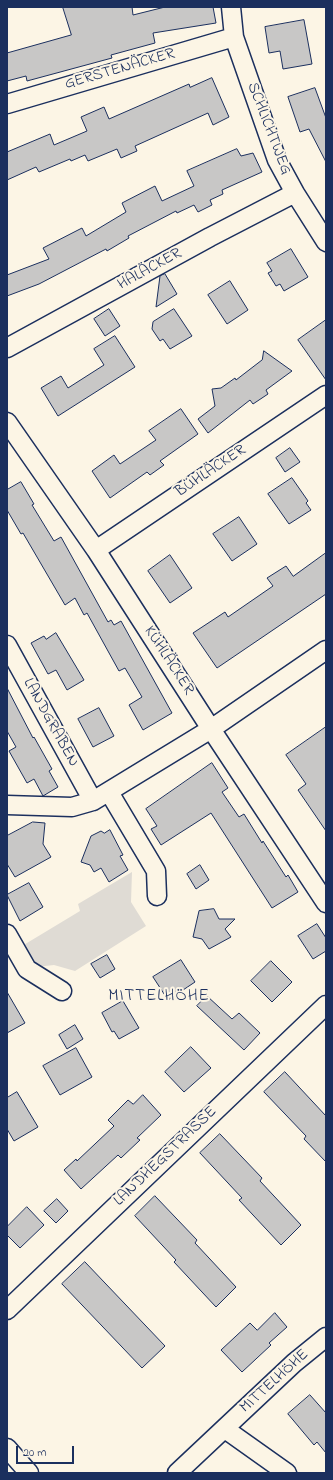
<!DOCTYPE html>
<meta charset="utf-8">
<style>
body{margin:0}
#map{position:relative;width:333px;height:1480px;overflow:hidden;background:#fcf5e5;font-family:"Indie Flower",sans-serif}
canvas{display:block}
.frame{position:absolute;inset:0;border:8px solid #1b2f5e;pointer-events:none}
.scale{position:absolute;left:16px;top:1446px;width:58px;height:18px;box-sizing:border-box;border:2px solid #1b2f5e;border-top:0;padding-left:5px;font-size:12px;line-height:14px;white-space:nowrap;color:#1b2f5e;-webkit-text-stroke:3px #fcf5e5;paint-order:stroke}
</style>
<div id="map">
<canvas width="333" height="1480"></canvas>
<div class="frame"></div>
<div class="scale">20 m</div>
</div>
<script>
const context = document.querySelector('canvas').getContext('2d');
context.lineJoin = 'round';
function fillPath(path, color) {
  context.fillStyle = color;
  context.fill(path, 'evenodd');
}
function stroke(path, color, width, dash) {
  context.strokeStyle = color;
  context.lineWidth = width;
  context.lineCap = dash ? 'butt' : 'round';
  context.setLineDash(dash || []);
  context.stroke(path);
}
function write(font, color, halo, rows, align = 'center') {
  context.font = font + ' "Indie Flower",sans-serif';
  context.lineWidth = 4;
  context.setLineDash([]);
  context.textBaseline = 'middle';
  context.strokeStyle = halo;
  context.fillStyle = color;
  for (const [text, x, y, turn = 0] of rows) {
    context.save();
    context.translate(x, y);
    context.rotate((+turn || 0) * Math.PI / 180);
    context.textAlign = isNaN(turn) ? turn : align;
    if (halo) context.strokeText(text, 0, 0);
    context.fillText(text, 0, 0);
    context.restore();
  }
}
fillPath(new Path2D(`
 M132,872L131,902L146,926L75,971L54,965L36,967L22,946L80,911L78,904Z`), '#dfdbd4');
const building = new Path2D(`
 M63,7H132L133,15L165,7H213L216,23L153,33L155,43L111,55L112,58L27,81L26,76L7,81V53L71,35Z
 M304,20L312,64L283,69L280,51L269,53L265,27Z
 M212,78L229,117L213,125L208,113L135,146L137,151L121,158L117,149L88,161L85,155L71,161L70,159L39,172L36,167L7,180V152L50,134L54,145L87,131L81,117L104,107L109,119L189,84L190,87Z
 M315,88L326,118V162L309,129L300,132L288,97Z
 M237,149L241,156L253,153L262,172L222,190L223,194L210,200L212,205L198,212L194,205L177,213L176,211L128,236L129,238L107,251L106,249L39,284L7,296V275L49,259L43,248L82,228L86,236L126,212L122,203L155,186L162,201L194,186L187,171Z
 M291,249L308,277L284,291L280,284L276,286L268,273L272,271L267,263Z
 M165,274L177,294L156,307L160,276Z
 M230,281L248,310L227,324L208,295Z
 M109,309L120,326L105,336L94,319Z
 M174,309L192,336L170,349L163,339L160,341L152,329L153,322Z
 M326,320V380L298,340Z
 M115,336L135,367L58,416L41,388L61,376L68,388L104,365L94,349Z
 M264,351L292,371L266,390L268,394L253,404L250,400L208,433L198,419L215,406L212,389L221,388L235,378L236,380L262,360Z
 M181,409L198,434L160,461L164,465L150,475L147,472L110,498L92,471L114,455L120,464L156,440L149,431Z
 M290,448L300,462L285,472L276,458Z
 M292,478L308,501L306,503L311,510L289,524L268,494Z
 M21,482L34,504L32,505L54,541L61,537L108,622L111,620L114,625L121,621L172,713L143,730L129,705L142,697L125,668L119,671L87,613L84,615L75,598L65,605L23,533L21,534L7,510V490Z
 M239,517L257,544L232,561L213,534Z
 M326,553V594L217,668L193,633L225,612L228,617L273,586L267,578L286,566L293,576Z
 M170,555L192,588L170,603L148,571Z
 M56,633L84,680L67,690L56,670L48,674L31,643L44,636L46,639Z
 M7,688L33,738L34,737L52,769L49,771L58,787L43,796L34,779L27,783L9,751L16,747L7,731Z
 M99,708L114,736L93,747L78,719Z
 M326,727V831L298,790L306,784L286,755Z
 M212,763L228,788L222,792L239,817L244,814L262,843L263,841L286,877L288,875L298,892L272,908L211,813L161,845L151,829L157,826L146,809Z
 M33,822L45,823L43,844L51,857L15,877L7,864V836Z
 M110,830L123,855L120,856L128,870L109,882L101,868L94,872L90,865L81,862L91,836L101,831L104,833Z
 M200,865L209,880L196,889L187,874Z
 M29,883L43,907L20,921L7,895Z
 M214,909L219,919H235L225,929L231,937L209,949L202,939L193,937L199,911Z
 M317,924L326,938V951L313,959L298,936Z
 M107,955L115,969L100,978L91,964Z
 M181,960L195,982L168,1000L153,977Z
 M271,961L292,982L272,1002L251,981Z
 M7,992L25,1023L7,1033Z
 M207,996L232,1019L239,1013L260,1033L244,1050L197,1006Z
 M123,1001L139,1028L119,1039L114,1031L112,1032L102,1013Z
 M75,1025L83,1039L67,1049L59,1035Z
 M191,1047L211,1068L184,1092L165,1072Z
 M76,1048L92,1077L60,1095L43,1066Z
 M285,1072L326,1116V1162L304,1139L306,1136L264,1092Z
 M17,1092L38,1127L14,1141L7,1129V1098Z
 M143,1095L161,1115L137,1138L140,1140L121,1158L118,1155L81,1189L64,1170L76,1159L77,1161L114,1126L108,1120L128,1100L133,1104Z
 M220,1134L262,1178L260,1181L301,1225L281,1245L239,1200L242,1198L200,1153Z
 M155,1196L197,1240L195,1243L236,1287L216,1307L174,1262L176,1260L135,1216Z
 M57,1199L68,1211L56,1223L44,1211Z
 M27,1207L44,1225L20,1248L7,1235V1227Z
 M85,1262L165,1346L142,1368L62,1284Z
 M275,1313L287,1327L269,1343L271,1345L242,1372L221,1350L250,1323L257,1330Z
 M310,1395L326,1413V1453L317,1442L314,1445L288,1414Z`);
fillPath(building, '#c8c7c6');
stroke(building, '#1b2f5e', 1);
const minor = new Path2D(`
 M231,7L234,37L277,160L295,193L326,242
 M7,104L234,37
 M7,348L210,237L295,193
 M7,422L96,550L211,729L326,903
 M96,550L326,395
 M7,645L93,801
 M109,792L156,871L157,896
 M7,805L72,807L93,801L211,729L326,650
 M7,934L27,969L62,991
 M7,1310L326,1005
 M225,1429L287,1473
 M7,1448L29,1473
 M177,1473L294,1363L326,1337`);
stroke(minor, '#1b2f5e', 21);
stroke(minor, '#fcf5e5', 18);
write('16px', '#1b2f5e', '#fcf5e5', [
 ["GERSTENÄCKER",120,70,-16],
 ["SCHLICHTWEG",268,129,69],
 ["HALÄCKER",150,270,-29],
 ["BÜHLÄCKER",211,472,-34],
 ["KÜHLÄCKER",168,661,57],
 ["LANDGRABEN",50,723,61],
 ["LANDHEGSTRASSE",166,1157,-44],
 ["MITTELHÖHE",275,1382,-42]
]);
context.letterSpacing = '1px';
write('17px', '#1b2f5e', '#fcf5e5', [
 ["MITTELHÖHE",159,997]
]);
context.letterSpacing = '0px';
</script>
